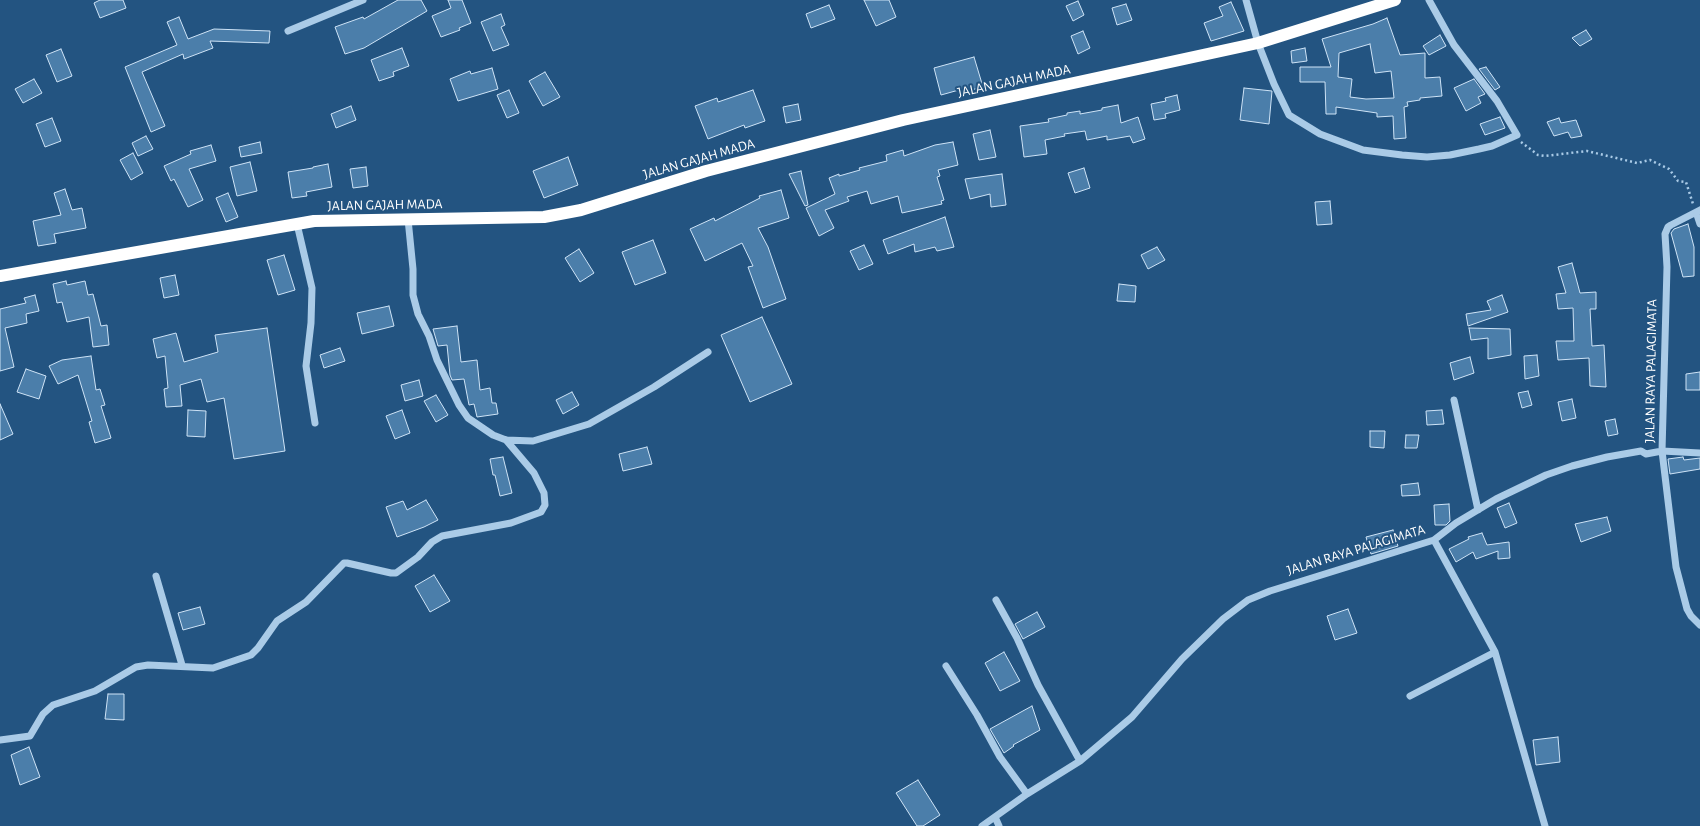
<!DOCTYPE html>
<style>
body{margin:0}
canvas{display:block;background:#235481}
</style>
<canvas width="1700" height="826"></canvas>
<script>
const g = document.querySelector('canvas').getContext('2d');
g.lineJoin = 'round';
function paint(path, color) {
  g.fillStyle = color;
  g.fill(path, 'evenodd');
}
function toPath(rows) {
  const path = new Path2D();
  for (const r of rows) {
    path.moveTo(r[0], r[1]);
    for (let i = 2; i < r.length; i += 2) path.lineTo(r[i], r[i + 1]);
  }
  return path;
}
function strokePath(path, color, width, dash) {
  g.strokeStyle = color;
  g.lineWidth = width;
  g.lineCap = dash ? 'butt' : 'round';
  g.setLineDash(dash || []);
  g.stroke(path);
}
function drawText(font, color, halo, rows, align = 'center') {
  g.font = font + ' "Alegreya Sans",sans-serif';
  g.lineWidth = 4;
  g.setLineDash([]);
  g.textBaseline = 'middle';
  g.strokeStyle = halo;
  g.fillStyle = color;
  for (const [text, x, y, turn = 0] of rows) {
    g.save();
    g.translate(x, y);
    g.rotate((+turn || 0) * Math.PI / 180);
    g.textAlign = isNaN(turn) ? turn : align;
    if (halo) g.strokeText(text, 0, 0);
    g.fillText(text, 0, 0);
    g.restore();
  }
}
const building = toPath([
 [100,0,123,0,126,8,100,18,94,3,100,0],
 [398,0,421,0,427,11,364,48,345,54,335,27,363,17,364,19,398,0],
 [448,0,462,0,471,23,459,28,460,30,441,37,432,16,451,8,448,0],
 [864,0,889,0,896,17,876,26,864,0],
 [1078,1,1084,15,1073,21,1066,6,1078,1],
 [1231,2,1244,31,1211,41,1204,23,1223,16,1219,7,1231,2],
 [1126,4,1132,20,1117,25,1112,8,1126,4],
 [829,5,835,19,811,28,806,14,829,5],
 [501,14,505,25,501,27,509,45,493,51,481,22,501,14],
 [179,17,188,39,214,29,270,31,269,43,210,41,213,48,184,59,183,54,142,72,165,126,151,132,125,67,177,45,167,22,179,17],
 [1387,18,1400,55,1425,53,1425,78,1440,77,1442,96,1420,98,1420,100,1407,102,1408,106,1404,107,1406,138,1394,139,1393,116,1377,117,1377,113,1336,107,1336,114,1326,114,1325,82,1300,82,1300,67,1331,67,1322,39,1373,24,1387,18],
 [1370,44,1375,73,1391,71,1394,98,1366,99,1350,97,1352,79,1338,77,1339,53,1370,44],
 [1586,30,1592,39,1580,46,1572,38,1586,30],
 [1083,31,1090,48,1078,54,1071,36,1083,31],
 [1440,35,1446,46,1429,55,1423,46,1440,35],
 [402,48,409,66,393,72,394,76,379,81,371,60,402,48],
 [1305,48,1307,61,1292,63,1291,51,1305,48],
 [61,49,72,76,57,82,46,55,61,49],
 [974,57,983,87,967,91,966,88,941,95,934,68,974,57],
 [1486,67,1500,87,1495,90,1479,69,1486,67],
 [492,68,498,89,458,101,450,79,470,71,471,74,492,68],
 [545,72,560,97,543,106,529,81,545,72],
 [34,79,42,93,23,103,15,89,34,79],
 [1474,79,1485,94,1478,97,1481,103,1466,111,1454,88,1474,79],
 [1244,88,1272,91,1269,124,1240,120,1244,88],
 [509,90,519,113,507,118,497,95,509,90],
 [753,90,765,121,745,128,744,125,708,139,695,106,717,98,718,102,753,90],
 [1177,95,1180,110,1165,114,1166,118,1154,120,1151,104,1166,101,1165,98,1177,95],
 [798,104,801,120,786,123,783,107,798,104],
 [1118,105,1121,123,1138,117,1145,139,1133,143,1130,136,1107,140,1107,136,1087,140,1085,131,1064,134,1065,136,1045,140,1047,154,1024,157,1020,126,1049,122,1048,119,1067,115,1067,113,1080,111,1080,114,1102,110,1102,108,1118,105],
 [351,106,356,120,336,128,331,114,351,106],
 [1500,117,1505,128,1485,135,1480,124,1500,117],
 [52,118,61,141,45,147,36,124,52,118],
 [1559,118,1561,123,1576,120,1582,136,1571,138,1568,132,1554,136,1547,122,1559,118],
 [990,130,996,157,979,160,973,134,990,130],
 [146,136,153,149,138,156,132,143,146,136],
 [260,142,262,153,241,157,239,147,260,142],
 [953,142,958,165,938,170,940,176,937,177,944,200,941,201,942,204,902,213,898,196,871,204,867,191,847,197,849,201,825,210,834,228,819,236,806,208,835,194,829,178,839,174,839,176,860,170,859,168,887,161,886,155,903,150,904,156,935,145,953,142],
 [211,145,216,161,189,169,203,200,188,207,174,179,171,181,164,166,191,154,190,151,211,145],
 [133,153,143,173,131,180,120,160,133,153],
 [568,157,578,185,544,198,533,171,568,157],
 [250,162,257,191,237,196,230,167,250,162],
 [328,164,332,187,306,192,307,196,292,198,288,172,313,168,313,167,328,164],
 [366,167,368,186,353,188,350,169,366,167],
 [1084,168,1090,188,1075,193,1068,173,1084,168],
 [801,171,808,205,805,206,789,174,801,171],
 [1002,174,1006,205,991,207,990,194,970,199,965,179,1002,174],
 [65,189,72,210,82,208,86,228,54,234,56,243,38,246,33,221,61,215,54,193,65,189],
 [781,190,789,218,758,228,768,247,786,299,763,308,748,267,753,266,742,243,705,261,690,229,714,218,715,221,760,198,759,196,781,190],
 [228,193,238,217,226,222,216,198,228,193],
 [1330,201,1332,224,1317,225,1315,202,1330,201],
 [945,217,954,247,937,251,935,247,915,252,914,244,888,254,883,240,945,217],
 [1688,224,1694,247,1694,276,1683,277,1671,233,1674,229,1688,224],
 [653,240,666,273,635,285,622,252,653,240],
 [864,245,873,264,859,270,850,251,864,245],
 [1157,247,1165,260,1148,269,1141,255,1157,247],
 [579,249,594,273,580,282,565,258,579,249],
 [284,255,295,290,278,295,267,260,284,255],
 [1572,263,1580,293,1596,292,1596,309,1590,309,1592,346,1604,345,1606,387,1590,386,1589,358,1558,360,1556,341,1574,341,1573,308,1558,309,1556,294,1566,293,1558,267,1572,263],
 [175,275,179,295,164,298,160,278,175,275],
 [66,281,67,285,85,281,88,295,93,294,101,326,107,325,109,345,93,347,89,317,67,322,62,302,57,303,53,284,66,281],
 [1119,284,1136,286,1135,302,1117,301,1119,284],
 [35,295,39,311,26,314,27,323,5,328,14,367,0,371,0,309,26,303,24,298,35,295],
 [1502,295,1508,312,1468,326,1466,314,1491,310,1487,301,1502,295],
 [389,306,394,326,362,334,357,313,389,306],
 [762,317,792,384,750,402,721,335,762,317],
 [457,326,461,362,477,360,480,390,490,388,492,403,496,403,498,414,477,417,474,404,469,405,464,379,452,380,450,375,447,345,438,346,433,329,457,326],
 [267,328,285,451,234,459,224,398,207,402,201,379,180,385,182,406,166,407,164,389,168,388,165,356,157,358,153,339,176,333,184,362,218,352,215,335,267,328],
 [1469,328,1510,329,1511,355,1488,359,1488,338,1471,340,1469,328],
 [340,348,345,361,324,368,320,355,340,348],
 [1537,355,1539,376,1525,379,1524,356,1537,355],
 [91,356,96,390,100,389,105,405,101,406,111,438,95,443,89,422,92,421,78,375,58,384,49,366,62,360,91,356],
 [1470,357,1474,373,1454,380,1450,363,1470,357],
 [26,369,46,376,39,399,17,392,26,369],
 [1700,372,1700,390,1686,390,1686,374,1700,372],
 [419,380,423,396,405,401,401,385,419,380],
 [1528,391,1532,405,1522,408,1518,393,1528,391],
 [572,392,579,405,563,414,556,400,572,392],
 [436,395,448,415,436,422,424,401,436,395],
 [1572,399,1576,418,1562,421,1558,402,1572,399],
 [0,404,13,434,0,440,0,404],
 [188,410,206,411,205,437,187,436,188,410],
 [402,410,410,433,395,439,386,416,402,410],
 [1442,410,1444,424,1427,425,1426,411,1442,410],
 [1615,419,1618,434,1608,436,1605,421,1615,419],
 [1370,431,1385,431,1384,448,1370,447,1370,431],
 [1406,435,1419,435,1417,448,1405,448,1406,435],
 [647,447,652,464,623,471,619,454,647,447],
 [503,457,512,493,500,496,495,475,493,475,490,459,503,457],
 [1683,457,1684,460,1700,458,1700,469,1670,474,1668,459,1683,457],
 [1418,483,1420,495,1402,496,1401,485,1418,483],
 [426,500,438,520,424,527,397,537,386,507,403,501,407,510,426,500],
 [1509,503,1517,523,1505,528,1497,508,1509,503],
 [1449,504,1450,521,1446,525,1435,525,1434,505,1449,504],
 [1607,517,1611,531,1581,542,1575,524,1607,517],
 [1393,530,1398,546,1371,554,1366,537,1393,530],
 [1482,533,1487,545,1509,542,1510,558,1498,559,1498,551,1476,559,1473,552,1456,562,1449,549,1469,539,1468,537,1482,533],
 [434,575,450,601,430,612,415,586,434,575],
 [200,607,205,624,183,630,178,613,200,607],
 [1348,609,1357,633,1335,640,1327,616,1348,609],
 [1037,612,1045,627,1023,639,1015,624,1037,612],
 [1004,652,1020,681,1000,691,985,663,1004,652],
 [108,694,124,694,124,720,105,719,108,694],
 [1032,706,1040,730,1013,745,1014,746,1004,753,990,729,1032,706],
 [1558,737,1560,762,1536,765,1533,740,1558,737],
 [29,747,40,777,20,785,11,755,29,747],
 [918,780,940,815,923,826,917,826,896,793,918,780]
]);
paint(building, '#4b7eaa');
strokePath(building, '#cee3f6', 1);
strokePath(toPath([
 [1521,142,1538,155,1545,156,1587,151,1637,163,1650,160,1669,169,1678,181,1686,182,1693,204]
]), '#aacbe7', 2.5, [2, 3]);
strokePath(toPath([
 [1246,0,1258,43,1274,84,1289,115,1320,134,1363,150,1402,155,1427,157,1450,155,1479,149,1492,146,1517,135,1497,101,1454,45,1429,0],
 [288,31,363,0],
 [1700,210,1671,225,1668,227,1665,234,1667,267,1662,451,1676,567,1687,609,1691,616,1700,625],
 [1696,212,1700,224],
 [408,219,413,269,413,295,418,314,429,336,437,360,459,405,468,418,493,435,506,440,533,441,589,424,654,387,708,352],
 [297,224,312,288,311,323,306,366,315,423],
 [1454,400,1478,510],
 [1434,540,1495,652,1545,826],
 [156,576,182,665],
 [996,600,1017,638,1038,685,1080,761],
 [946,666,977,715,1000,757,1027,794],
 [1410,696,1495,652],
 [0,740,30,736,43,714,53,705,95,691,136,667,148,665,213,668,251,655,258,648,277,621,306,602,344,563,347,563,391,573,396,573,418,557,432,542,442,536,511,523,541,512,545,505,544,493,534,473,506,440],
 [995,817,999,826],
 [982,826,1027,794,1080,761,1132,717,1182,659,1223,619,1248,600,1270,591,1434,540,1456,523,1496,499,1546,475,1572,466,1607,457,1641,451,1646,454,1662,451,1700,453]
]), '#aacbe7', 7);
strokePath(toPath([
 [0,276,314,221,544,217,581,210,706,171,903,120,1258,43,1395,0]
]), '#fff', 12);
drawText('14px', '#fff', '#235481', [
 ["JALAN GAJAH MADA",1014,81,-12],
 ["JALAN GAJAH MADA",699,159,-16],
 ["JALAN GAJAH MADA",385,205,-1],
 ["JALAN RAYA PALAGIMATA",1651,371,-89],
 ["JALAN RAYA PALAGIMATA",1356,550,-17]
]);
</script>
